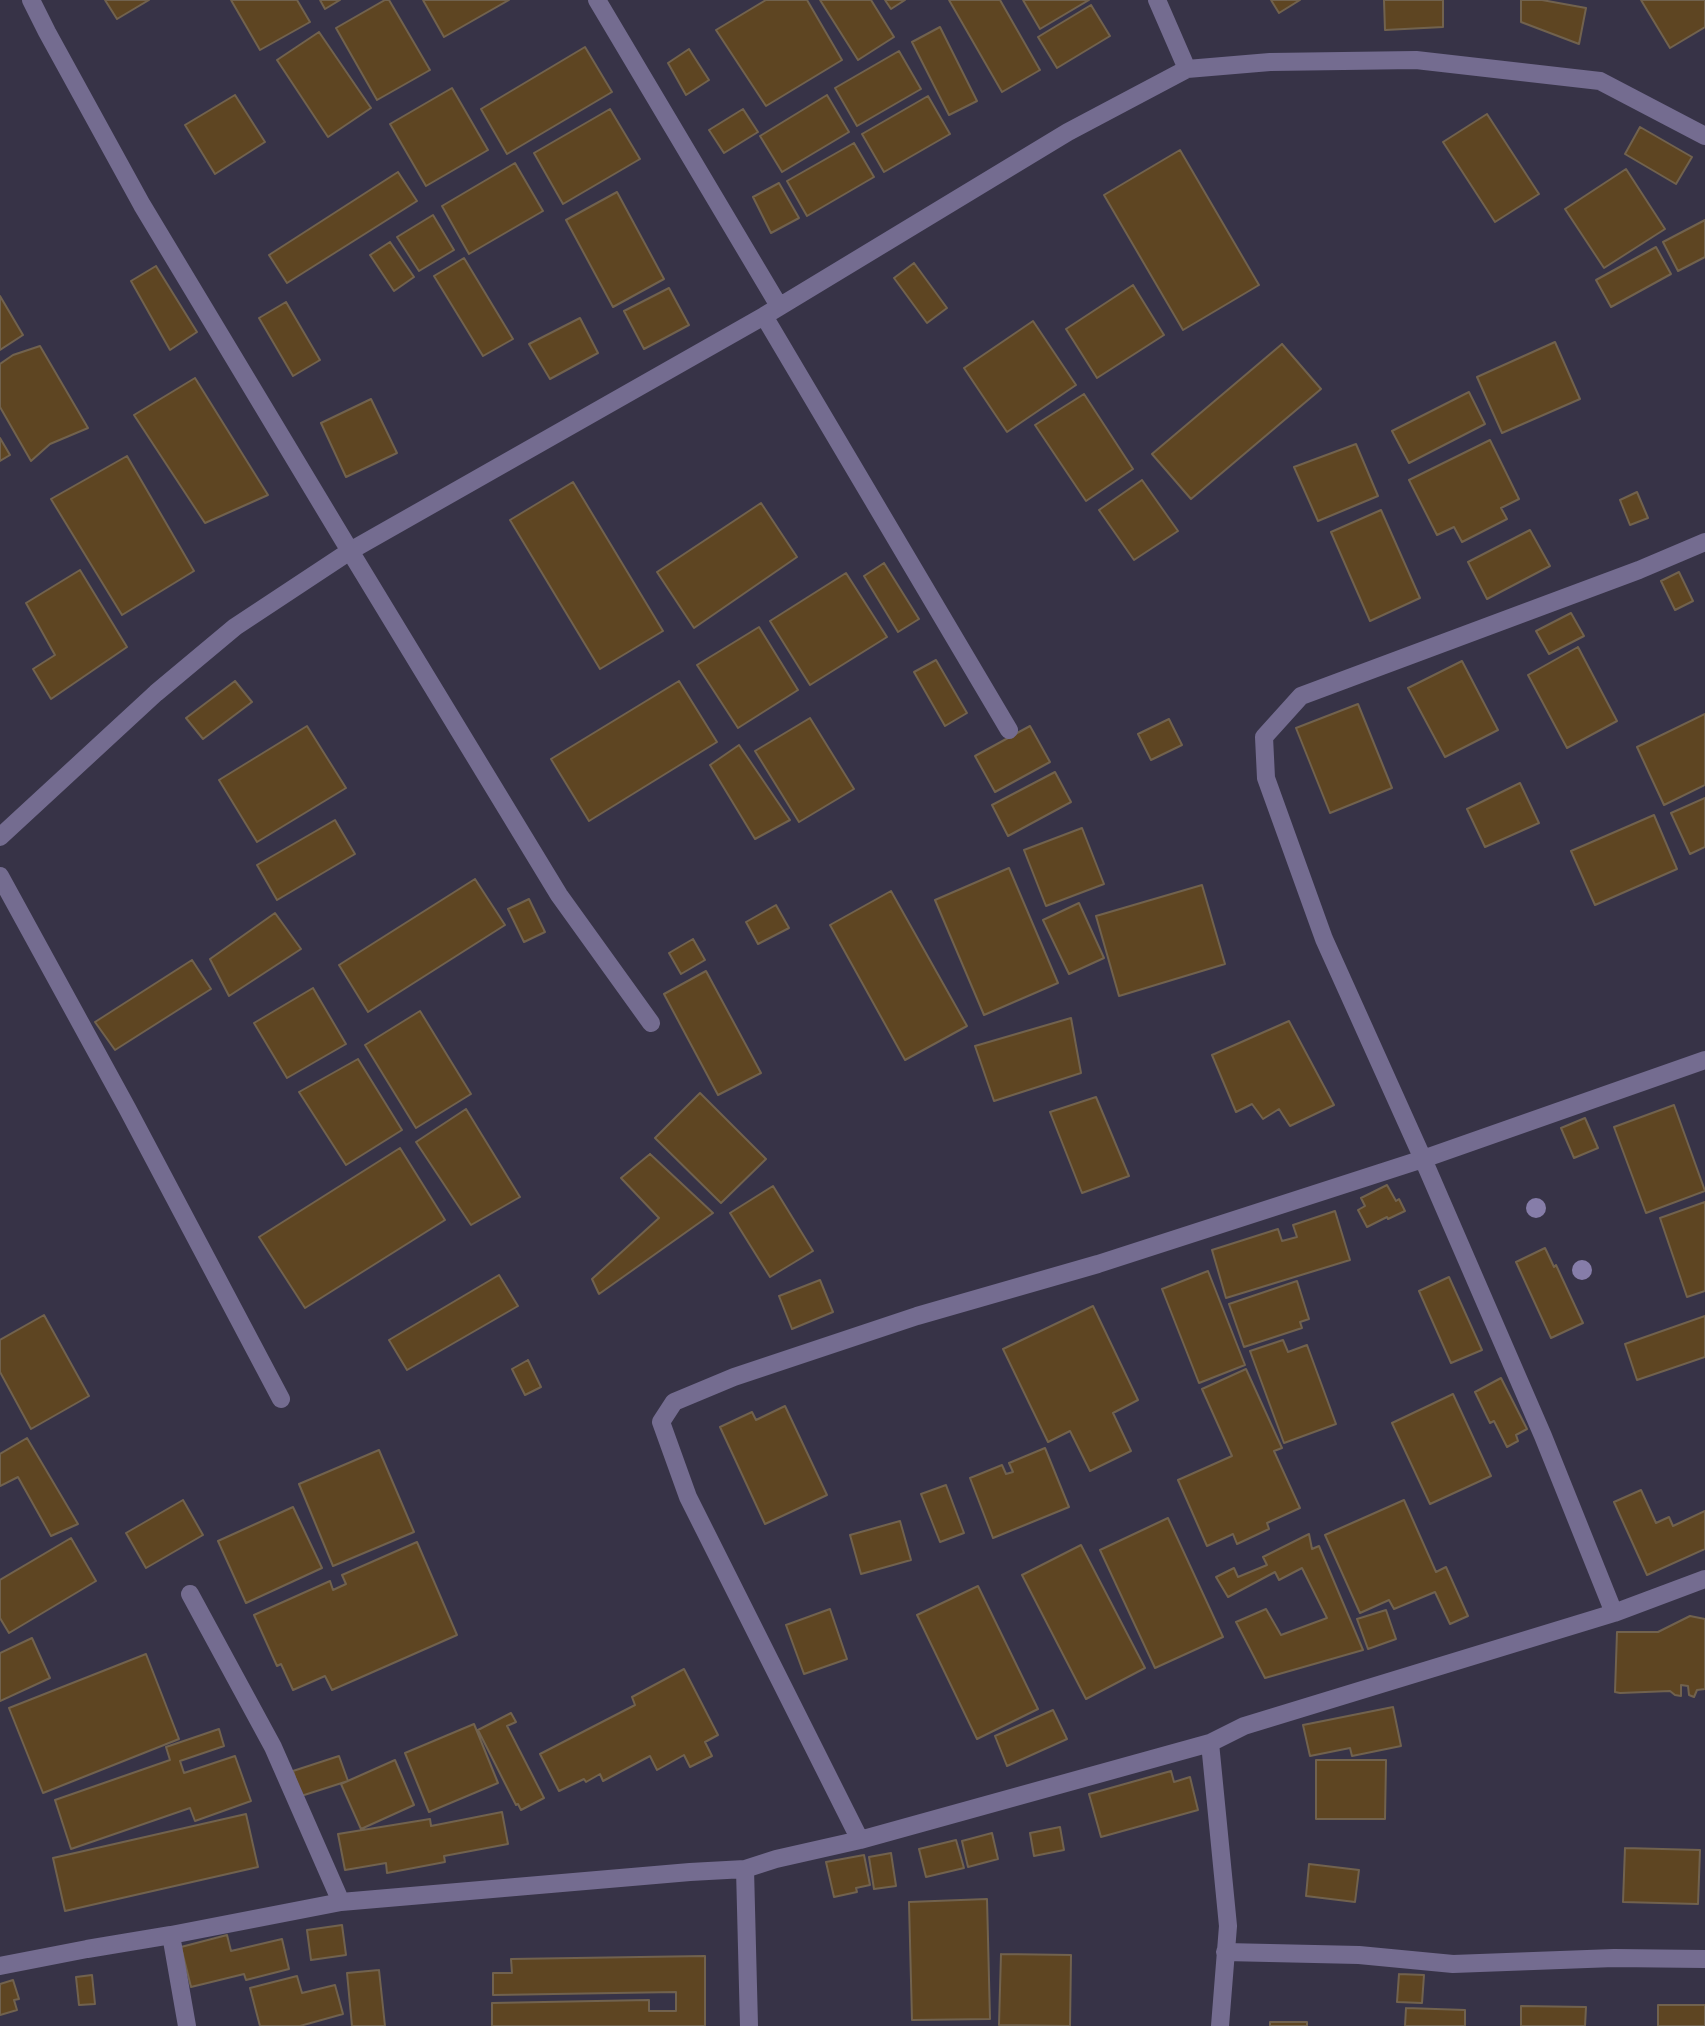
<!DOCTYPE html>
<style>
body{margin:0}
canvas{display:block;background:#373347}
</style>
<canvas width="1705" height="2026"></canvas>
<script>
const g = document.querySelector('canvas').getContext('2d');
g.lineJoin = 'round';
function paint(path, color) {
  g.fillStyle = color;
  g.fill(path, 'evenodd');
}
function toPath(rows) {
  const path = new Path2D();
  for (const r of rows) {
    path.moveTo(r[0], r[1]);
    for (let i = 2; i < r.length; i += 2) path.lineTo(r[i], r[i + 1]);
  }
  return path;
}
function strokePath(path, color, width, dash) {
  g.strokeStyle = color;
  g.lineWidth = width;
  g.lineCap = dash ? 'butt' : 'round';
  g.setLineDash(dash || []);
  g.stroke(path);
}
const building = toPath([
 [105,0,149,0,117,19,105,0],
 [231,0,297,0,310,22,260,50,231,0],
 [320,0,340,0,325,9,320,0],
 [385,0,389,0,430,70,377,100,336,28,385,0],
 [423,0,509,0,444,37,423,0],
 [766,0,807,0,842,60,766,106,716,30,766,0],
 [820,0,871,0,894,37,858,60,820,0],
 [885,0,905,0,891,9,885,0],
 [949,0,1000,0,1040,70,1002,92,949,0],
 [1023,0,1089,0,1040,29,1023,0],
 [1271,0,1300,0,1279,13,1271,0],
 [1384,0,1443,0,1443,27,1385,30,1384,0],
 [1521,0,1542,0,1586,8,1579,44,1521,22,1521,0],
 [1641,0,1705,0,1705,27,1670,48,1641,0],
 [1091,5,1110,36,1057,68,1038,37,1091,5],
 [940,27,977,101,949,115,912,42,940,27],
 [319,32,371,108,328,137,277,60,319,32],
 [585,47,612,92,507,154,481,109,585,47],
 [689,49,709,80,686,95,668,63,689,49],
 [899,51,921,89,857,126,835,88,899,51],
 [452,88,488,150,426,186,390,124,452,88],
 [235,95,265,142,215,174,185,125,235,95],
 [827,95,849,132,782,172,760,136,827,95],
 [928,96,950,134,884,172,862,134,928,96],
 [610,109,640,159,563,204,534,153,610,109],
 [743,109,758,132,724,153,709,130,743,109],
 [1487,114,1539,194,1495,222,1443,142,1487,114],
 [1640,127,1692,157,1676,184,1625,154,1640,127],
 [854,143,874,177,807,216,787,181,854,143],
 [1180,150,1259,285,1183,330,1104,195,1180,150],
 [515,163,543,211,469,254,442,206,515,163],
 [1626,169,1665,229,1604,268,1565,209,1626,169],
 [398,172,417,201,287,283,269,255,398,172],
 [779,183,799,218,771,233,753,197,779,183],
 [617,192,664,279,613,307,566,220,617,192],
 [433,215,454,250,419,271,397,237,433,215],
 [1705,220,1705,257,1678,271,1663,242,1705,220],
 [390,242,414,277,394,291,370,255,390,242],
 [1656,247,1671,274,1611,307,1596,280,1656,247],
 [464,258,513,339,483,356,434,276,464,258],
 [914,263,947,308,927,323,894,278,914,263],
 [156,266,197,332,170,350,131,281,156,266],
 [1133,285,1164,335,1097,378,1066,329,1133,285],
 [669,288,689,325,644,349,624,311,669,288],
 [0,296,23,335,0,350,0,296],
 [286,302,320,360,293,376,259,318,286,302],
 [580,318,598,353,550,379,529,344,580,318],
 [1033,321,1076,385,1007,432,964,368,1033,321],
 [1555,342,1580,399,1502,433,1477,377,1555,342],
 [1282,344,1321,389,1191,499,1152,454,1282,344],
 [40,346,88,428,50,444,31,461,0,407,0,364,13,355,40,346],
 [195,378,268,495,205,523,134,415,195,378],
 [1469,392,1485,424,1409,463,1392,431,1469,392],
 [1084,394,1133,469,1086,501,1035,425,1084,394],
 [371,399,397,453,346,477,321,423,371,399],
 [0,438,10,455,0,461,0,438],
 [1490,440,1519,499,1501,508,1507,519,1462,542,1454,527,1437,535,1409,480,1490,440],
 [1356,444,1378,496,1318,521,1294,467,1356,444],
 [127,456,194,571,122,615,51,499,127,456],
 [1142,480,1178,531,1134,560,1099,510,1142,480],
 [573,482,663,631,600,669,510,520,573,482],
 [1637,492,1648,518,1630,525,1620,500,1637,492],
 [761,503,797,557,694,628,657,572,761,503],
 [1381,510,1420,598,1370,621,1331,532,1381,510],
 [1530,530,1550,566,1487,599,1468,562,1530,530],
 [884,563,919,619,898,632,864,576,884,563],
 [80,570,127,647,51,699,33,669,55,655,26,603,80,570],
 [1679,572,1693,601,1675,610,1661,581,1679,572],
 [846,573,887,637,810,685,770,621,846,573],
 [1571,613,1584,636,1549,654,1536,631,1571,613],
 [759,627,798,690,738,728,697,665,759,627],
 [1578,647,1617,721,1567,748,1528,675,1578,647],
 [936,660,967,713,945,726,914,672,936,660],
 [1462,661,1498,730,1445,757,1408,688,1462,661],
 [235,681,252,702,203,739,186,718,235,681],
 [679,681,717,742,589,821,551,759,679,681],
 [1358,704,1392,788,1330,813,1296,728,1358,704],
 [1705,714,1705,785,1664,805,1637,747,1705,714],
 [810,718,854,789,799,822,755,751,810,718],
 [1169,719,1182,745,1151,760,1138,734,1169,719],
 [307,726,346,788,257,842,219,780,307,726],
 [1030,726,1050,762,995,792,975,756,1030,726],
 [739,745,790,820,755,839,710,765,739,745],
 [1055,772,1071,802,1008,836,992,805,1055,772],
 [1520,783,1539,823,1485,847,1467,809,1520,783],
 [1705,798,1705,847,1690,854,1671,813,1705,798],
 [1654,815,1677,869,1595,905,1571,851,1654,815],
 [335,820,355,854,277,900,257,865,335,820],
 [1082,828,1104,884,1046,906,1024,850,1082,828],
 [1009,868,1058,983,984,1015,935,900,1009,868],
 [475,879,505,925,368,1012,339,965,475,879],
 [1202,885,1225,964,1119,996,1096,916,1202,885],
 [891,891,967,1026,905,1060,830,925,891,891],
 [529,899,545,932,524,942,508,909,529,899],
 [1079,903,1104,958,1069,974,1043,920,1079,903],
 [776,905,789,928,758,944,746,922,776,905],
 [275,913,301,949,229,996,210,959,275,913],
 [693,939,705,960,681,974,669,953,693,939],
 [192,960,211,989,115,1050,95,1022,192,960],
 [706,971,761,1073,718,1095,664,994,706,971],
 [313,988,346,1044,287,1078,254,1023,313,988],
 [420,1011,471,1094,416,1128,365,1045,420,1011],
 [1071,1018,1081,1073,994,1101,975,1046,1071,1018],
 [1289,1021,1334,1105,1290,1126,1279,1109,1263,1119,1252,1104,1236,1112,1212,1055,1289,1021],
 [358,1059,402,1130,346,1165,299,1092,358,1059],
 [700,1093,766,1159,721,1203,655,1138,700,1093],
 [1096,1097,1129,1176,1082,1193,1050,1112,1096,1097],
 [1674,1105,1705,1191,1646,1213,1614,1127,1674,1105],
 [466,1109,520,1197,471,1225,416,1142,466,1109],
 [1585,1118,1598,1148,1574,1158,1561,1128,1585,1118],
 [400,1148,445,1220,305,1308,259,1237,400,1148],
 [650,1154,713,1213,599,1294,592,1279,659,1218,621,1178,650,1154],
 [1387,1185,1396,1201,1399,1199,1405,1211,1388,1219,1387,1217,1367,1227,1358,1210,1365,1206,1361,1198,1387,1185],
 [773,1186,813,1251,770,1277,730,1213,773,1186],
 [1705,1202,1705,1291,1687,1297,1660,1218,1705,1202],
 [1335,1211,1350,1260,1226,1298,1212,1250,1278,1229,1282,1241,1297,1237,1293,1225,1335,1211],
 [1545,1248,1554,1267,1556,1265,1583,1323,1551,1338,1516,1262,1545,1248],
 [1208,1271,1245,1365,1199,1383,1162,1289,1208,1271],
 [499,1275,518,1306,407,1370,389,1340,499,1275],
 [1449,1277,1482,1350,1451,1363,1419,1291,1449,1277],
 [820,1280,833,1312,792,1329,779,1296,820,1280],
 [1297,1281,1309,1319,1300,1322,1302,1328,1244,1347,1229,1304,1297,1281],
 [1093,1306,1138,1400,1113,1413,1131,1451,1090,1471,1070,1431,1048,1442,1003,1349,1093,1306],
 [44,1315,89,1396,31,1429,0,1372,0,1340,44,1315],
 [1705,1316,1705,1357,1637,1380,1625,1344,1705,1316],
 [1283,1340,1288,1352,1307,1345,1336,1424,1284,1443,1250,1351,1283,1340],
 [528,1360,541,1387,525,1395,512,1369,528,1360],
 [1246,1369,1282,1448,1274,1451,1300,1508,1267,1523,1269,1529,1237,1544,1233,1534,1207,1546,1178,1480,1232,1456,1202,1389,1246,1369],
 [1501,1378,1527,1429,1516,1435,1518,1441,1507,1447,1494,1421,1490,1423,1475,1392,1501,1378],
 [1453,1394,1491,1476,1430,1504,1392,1423,1453,1394],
 [785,1406,827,1495,765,1524,720,1427,752,1412,756,1420,785,1406],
 [27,1438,78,1524,51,1536,18,1477,0,1486,0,1454,27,1438],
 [1045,1448,1069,1507,993,1538,970,1478,1002,1465,1006,1474,1013,1472,1009,1463,1045,1448],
 [379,1450,414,1532,333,1566,299,1484,379,1450],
 [946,1485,964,1533,940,1542,921,1494,946,1485],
 [1641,1490,1656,1523,1669,1517,1673,1526,1705,1511,1705,1549,1647,1575,1614,1502,1641,1490],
 [183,1500,203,1535,146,1568,126,1533,183,1500],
 [1404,1500,1436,1572,1446,1567,1468,1616,1450,1624,1435,1592,1394,1609,1389,1600,1360,1613,1325,1535,1404,1500],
 [293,1507,322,1568,246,1603,218,1541,293,1507],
 [1168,1518,1223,1637,1155,1668,1100,1550,1168,1518],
 [900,1521,911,1560,861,1574,850,1535,900,1521],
 [1309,1534,1312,1549,1319,1546,1363,1650,1265,1678,1236,1622,1266,1609,1281,1635,1327,1618,1302,1568,1279,1580,1275,1572,1228,1597,1216,1577,1234,1568,1238,1577,1267,1565,1263,1557,1309,1534],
 [71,1538,96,1581,9,1633,0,1618,0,1580,71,1538],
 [417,1542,457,1635,332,1690,325,1676,293,1690,281,1664,277,1666,254,1615,330,1581,333,1590,346,1584,342,1575,417,1542],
 [1081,1545,1145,1668,1086,1699,1022,1575,1081,1545],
 [978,1586,1038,1709,977,1739,917,1615,978,1586],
 [830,1609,847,1659,804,1674,786,1625,830,1609],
 [1386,1610,1396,1639,1368,1649,1357,1619,1386,1610],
 [1690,1616,1705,1619,1705,1689,1697,1690,1694,1697,1689,1695,1688,1686,1681,1685,1681,1696,1675,1695,1670,1691,1620,1693,1615,1692,1617,1632,1658,1632,1690,1616],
 [32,1638,50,1678,0,1701,0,1653,32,1638],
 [146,1654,179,1739,43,1793,9,1708,146,1654],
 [684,1669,718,1735,705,1742,712,1756,690,1767,684,1755,657,1770,650,1756,603,1781,600,1774,586,1782,584,1779,559,1791,540,1754,635,1705,632,1697,684,1669],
 [1393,1707,1401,1746,1352,1756,1350,1748,1310,1756,1303,1725,1393,1707],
 [1053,1710,1067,1739,1007,1766,995,1736,1053,1710],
 [511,1713,516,1722,507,1726,544,1798,521,1810,518,1804,516,1805,478,1730,511,1713],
 [474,1724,498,1783,429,1812,405,1753,474,1724],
 [219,1729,224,1746,180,1761,184,1773,235,1756,251,1801,195,1821,190,1808,71,1849,55,1800,170,1760,166,1747,219,1729],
 [339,1756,348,1781,301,1796,293,1771,339,1756],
 [395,1760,414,1805,361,1829,341,1784,395,1760],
 [1316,1760,1386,1760,1385,1819,1316,1819,1316,1760],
 [1171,1771,1174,1782,1190,1777,1198,1810,1101,1837,1089,1794,1171,1771],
 [502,1812,508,1844,444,1856,445,1862,387,1873,386,1863,345,1870,338,1834,430,1819,431,1826,502,1812],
 [246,1814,258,1867,65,1911,53,1858,246,1814],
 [1060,1827,1064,1850,1034,1856,1030,1833,1060,1827],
 [992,1833,998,1859,968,1867,962,1841,992,1833],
 [956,1840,964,1868,926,1877,919,1849,956,1840],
 [1625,1848,1700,1850,1698,1904,1623,1902,1625,1848],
 [891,1853,896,1886,874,1889,869,1857,891,1853],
 [864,1855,870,1885,856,1888,857,1892,834,1897,826,1862,864,1855],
 [1309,1864,1359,1870,1355,1902,1306,1896,1309,1864],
 [987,1899,990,2019,912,2020,909,1902,987,1899],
 [342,1925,346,1955,311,1960,307,1930,342,1925],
 [227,1935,231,1951,282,1939,289,1969,246,1980,244,1974,191,1987,181,1947,227,1935],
 [1001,1954,1071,1955,1070,2026,999,2025,1001,1954],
 [705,1956,705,2026,492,2026,492,2003,649,2000,649,2011,676,2011,676,1992,493,1995,493,1973,512,1973,511,1959,705,1956],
 [379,1970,385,2026,352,2026,347,1973,379,1970],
 [1399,1974,1424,1975,1422,2003,1397,2002,1399,1974],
 [92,1975,95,2004,79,2005,76,1977,92,1975],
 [297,1976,302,1993,335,1985,343,2014,300,2026,260,2026,250,1988,297,1976],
 [13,1980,19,1999,14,2000,17,2010,0,2015,0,1984,13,1980],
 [1658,2005,1705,2005,1705,2026,1658,2026,1658,2005],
 [1521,2006,1586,2007,1585,2026,1521,2026,1521,2006],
 [1406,2008,1465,2010,1465,2026,1405,2026,1406,2008],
 [1270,2022,1307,2022,1307,2026,1270,2026,1270,2022]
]);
paint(building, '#5e4522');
strokePath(building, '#71624e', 2);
strokePath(toPath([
 [31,0,47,32,142,205,350,551,559,895,651,1023],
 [597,0,779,306],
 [1157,0,1187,69],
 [764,316,1009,730],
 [0,837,156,693,235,627,350,551,764,316,1068,132,1187,69,1270,62,1416,60,1600,81,1705,136],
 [0,876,127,1108,281,1399],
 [190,1594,273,1747,341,1902],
 [1614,1613,1543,1436,1423,1159,1324,939,1266,778,1264,737,1301,696,1639,570,1705,542],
 [1210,1743,1228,1926,1220,2026],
 [860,1840,688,1497,661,1422,674,1402,734,1377,917,1316,1098,1264,1423,1159,1705,1060],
 [745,1869,749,2026],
 [171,1935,187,2026],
 [1225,1952,1359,1955,1453,1964,1614,1958,1705,1959],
 [0,1966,87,1949,171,1935,341,1902,690,1872,745,1869,776,1859,860,1840,1210,1743,1244,1726,1614,1613,1705,1579]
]), '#746c90', 18);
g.fillStyle = '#867da9';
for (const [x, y] of [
 [1536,1208],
 [1582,1270]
]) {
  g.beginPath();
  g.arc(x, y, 10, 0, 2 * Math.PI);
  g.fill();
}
</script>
